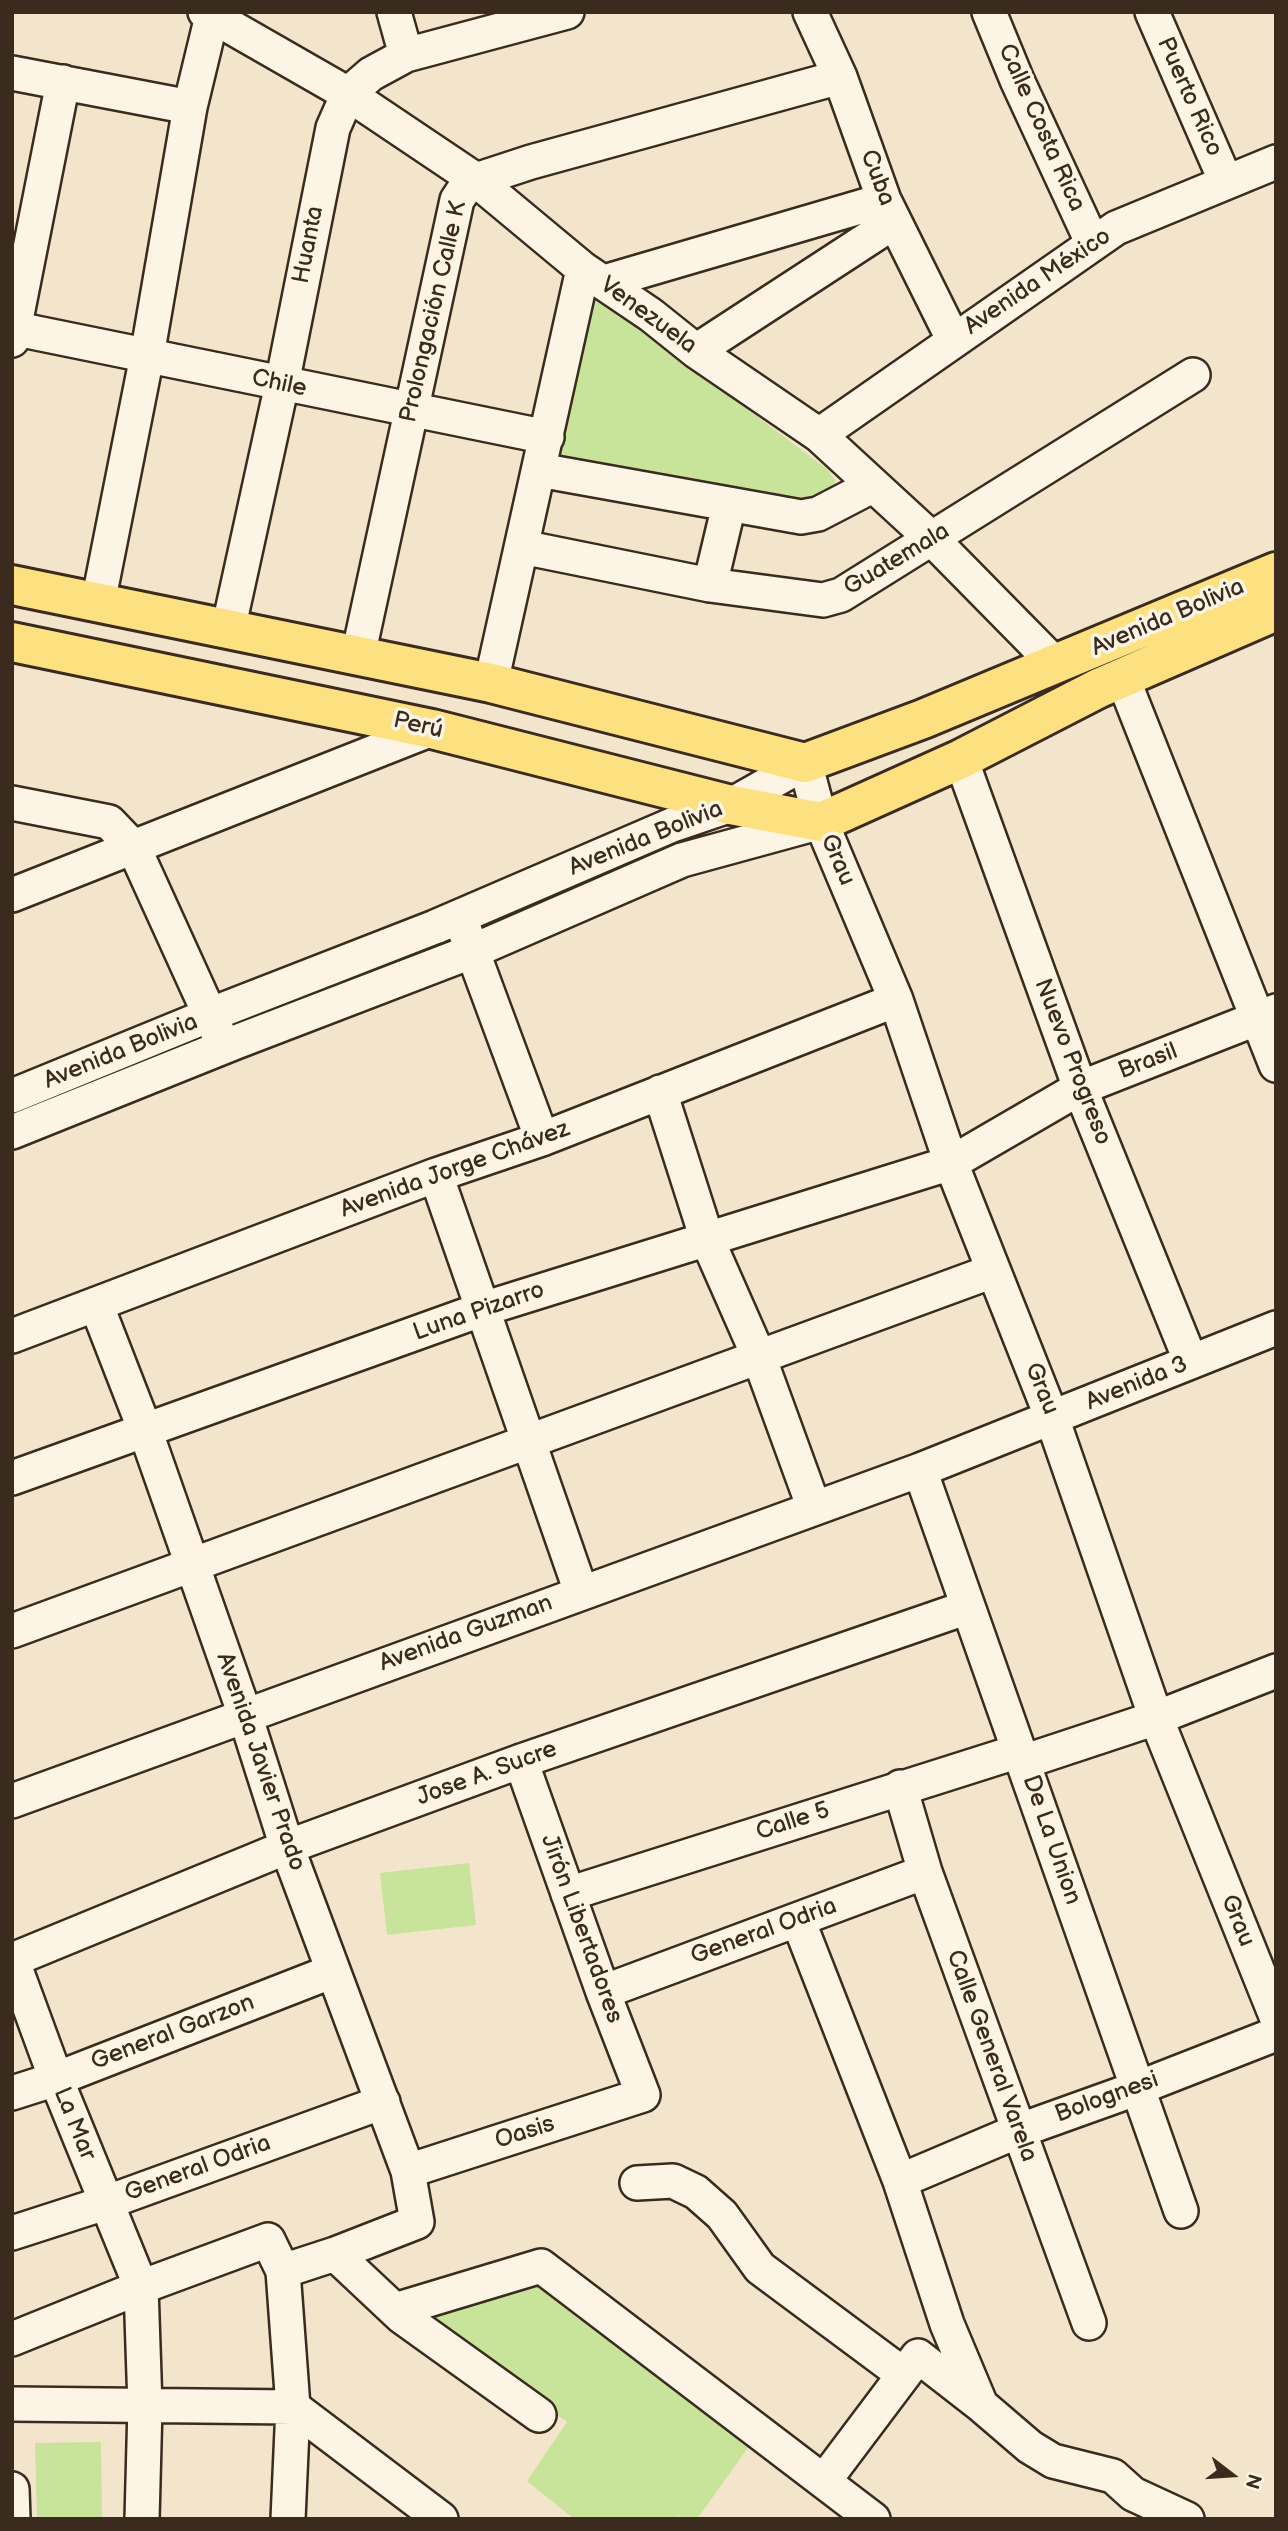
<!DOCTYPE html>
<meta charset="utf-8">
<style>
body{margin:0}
#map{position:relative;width:1288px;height:2531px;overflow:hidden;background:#f3e5cc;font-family:"Balsamiq Sans",sans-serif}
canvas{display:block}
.frame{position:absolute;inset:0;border:14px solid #3b2a1e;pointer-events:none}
.north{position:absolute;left:1197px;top:2440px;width:70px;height:70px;-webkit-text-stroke:5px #fcf5e5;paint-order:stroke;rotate:107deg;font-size:19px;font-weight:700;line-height:28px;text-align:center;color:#3b2a1e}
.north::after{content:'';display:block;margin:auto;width:24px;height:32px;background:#3b2a1e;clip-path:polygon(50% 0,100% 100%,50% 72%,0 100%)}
</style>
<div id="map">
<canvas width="1288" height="2531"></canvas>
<div class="frame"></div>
<div class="north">N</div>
</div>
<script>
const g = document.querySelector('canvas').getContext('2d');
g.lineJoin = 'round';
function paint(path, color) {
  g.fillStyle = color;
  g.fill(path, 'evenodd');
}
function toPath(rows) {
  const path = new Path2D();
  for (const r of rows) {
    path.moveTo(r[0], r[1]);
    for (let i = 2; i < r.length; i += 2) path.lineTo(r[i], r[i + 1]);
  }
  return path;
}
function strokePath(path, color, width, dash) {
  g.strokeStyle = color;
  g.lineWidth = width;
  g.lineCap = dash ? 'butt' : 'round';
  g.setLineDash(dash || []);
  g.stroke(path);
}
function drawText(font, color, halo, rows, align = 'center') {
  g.font = font + ' "Balsamiq Sans",sans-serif';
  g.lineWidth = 7;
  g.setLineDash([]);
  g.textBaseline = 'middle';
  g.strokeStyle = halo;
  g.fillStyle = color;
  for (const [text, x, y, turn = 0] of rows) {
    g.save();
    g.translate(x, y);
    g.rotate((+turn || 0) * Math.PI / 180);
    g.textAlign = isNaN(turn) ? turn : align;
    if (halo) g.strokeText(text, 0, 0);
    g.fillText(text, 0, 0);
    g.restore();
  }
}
paint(toPath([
 [590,291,827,469,835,480,837,489,797,515,549,459],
 [469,1863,476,1925,387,1935,380,1873],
 [536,2274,755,2438,697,2519,678,2516,673,2519,574,2519,527,2481,567,2422,431,2326,422,2313],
 [101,2442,102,2519,37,2519,35,2443]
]), '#c8e39a');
const minor = toPath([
 [205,12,348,94,476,180,583,269,651,315,696,351,819,435,932,539,1056,665],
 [394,12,406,55],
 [810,12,840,77,884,200,954,341],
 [989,12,1017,80,1093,244],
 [1152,12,1226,182],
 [12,73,190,107],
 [604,282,884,200],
 [12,328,547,437],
 [12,340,63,82],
 [696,351,894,222],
 [819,435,1116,228,1276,162],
 [539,470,801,517,818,514,872,486],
 [522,547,710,585,823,600,841,595,1193,375],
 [710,585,729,505],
 [98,603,147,356,190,107,212,16],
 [228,630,282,384,333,128,348,94,371,74,406,55,567,12],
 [358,656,457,200,463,191,476,180,531,162,840,77],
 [1123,679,1276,1065],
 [491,683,583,269],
 [961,759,1080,1088,1191,1362],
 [12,803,109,822,134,848,219,1035],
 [12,895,432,729],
 [465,931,542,1139],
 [660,1092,707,1239,759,1357,814,1508],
 [12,1096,222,1010,435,927,672,825,731,805,805,763,821,822,896,1000,951,1163,1052,1418,1156,1718,1276,2016],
 [12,1132,236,1042,473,951,682,860,821,822],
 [436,1175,581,1592],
 [96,1304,145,1430,245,1715,287,1847,408,2171,417,2222,335,2254,283,2271],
 [12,1336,436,1175,542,1139,896,1000],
 [920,1470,1181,2211],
 [12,1478,483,1309,951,1163,1080,1088,1276,1011],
 [12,1631,993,1271],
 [1023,1762,1156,1718,1276,1671],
 [900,1787,925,1872,1089,2323],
 [12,1801,920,1470,1276,1328],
 [568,1894,1019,1751],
 [798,1920,900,2181,947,2324,981,2405],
 [12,1959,56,2079,141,2287,145,2406,142,2519],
 [12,1960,287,1847,521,1761,968,1607],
 [603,1992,925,1872],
 [12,2093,56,2079,333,1971],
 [408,2171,643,2095,603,1992,521,1761],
 [900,2181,1018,2131,1138,2088,1276,2034],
 [637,2183,673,2181,696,2192,722,2215,760,2268,904,2375],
 [12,2233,105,2203,383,2102],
 [335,2254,401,2316,539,2415],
 [395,2310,541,2266,873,2519],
 [12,2339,141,2287,268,2240,283,2271,293,2407,288,2519],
 [12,2404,293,2407,441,2519],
 [824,2481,918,2356,981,2405,1030,2447,1053,2461,1113,2476,1133,2494,1187,2519],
 [12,2489,13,2519]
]);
const major = toPath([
 [12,585,491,683,805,763,923,719,1276,572],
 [12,642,432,729,731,805,821,822,961,759,1099,688,1276,611]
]);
strokePath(minor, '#3b2a1e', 38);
strokePath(major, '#3b2a1e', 44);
strokePath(minor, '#fcf5e5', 33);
strokePath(major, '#fde080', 38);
drawText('24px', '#3b2a1e', '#fcf5e5', [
 ["Puerto Rico",1189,97,66],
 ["Calle Costa Rica",1041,128,66],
 ["Cuba",877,178,69],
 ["Huanta",309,245,-79],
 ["Avenida México",1038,282,-34],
 ["Prolongación Calle K",434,312,-77],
 ["Venezuela",648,316,36],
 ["Chile",279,384,12],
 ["Guatemala",897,560,-31],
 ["Avenida Bolivia",1168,618,-23],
 ["Perú",418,726,13],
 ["Avenida Bolivia",646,839,-22],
 ["Grau",837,860,67],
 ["Avenida Bolivia",121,1052,-22],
 ["Nuevo Progreso",1072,1062,69],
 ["Brasil",1148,1062,-21],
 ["Avenida Jorge Chávez",455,1170,-20],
 ["Luna Pizarro",479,1312,-19],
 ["Avenida 3",1137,1384,-22],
 ["Grau",1041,1389,68],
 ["Avenida Guzman",466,1634,-20],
 ["Avenida Javier Prado",260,1762,71],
 ["Jose A. Sucre",487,1774,-20],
 ["Calle 5",793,1822,-18],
 ["De La Union",1051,1840,71],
 ["Grau",1237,1921,68],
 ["Jirón Libertadores",581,1929,70],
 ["General Odria",764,1932,-20],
 ["General Garzon",173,2033,-21],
 ["Calle General Varela",991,2056,70],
 ["Bolognesi",1107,2098,-20],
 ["La Mar",74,2124,68],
 ["Oasis",525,2133,-18],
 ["General Odria",198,2169,-20]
]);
</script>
